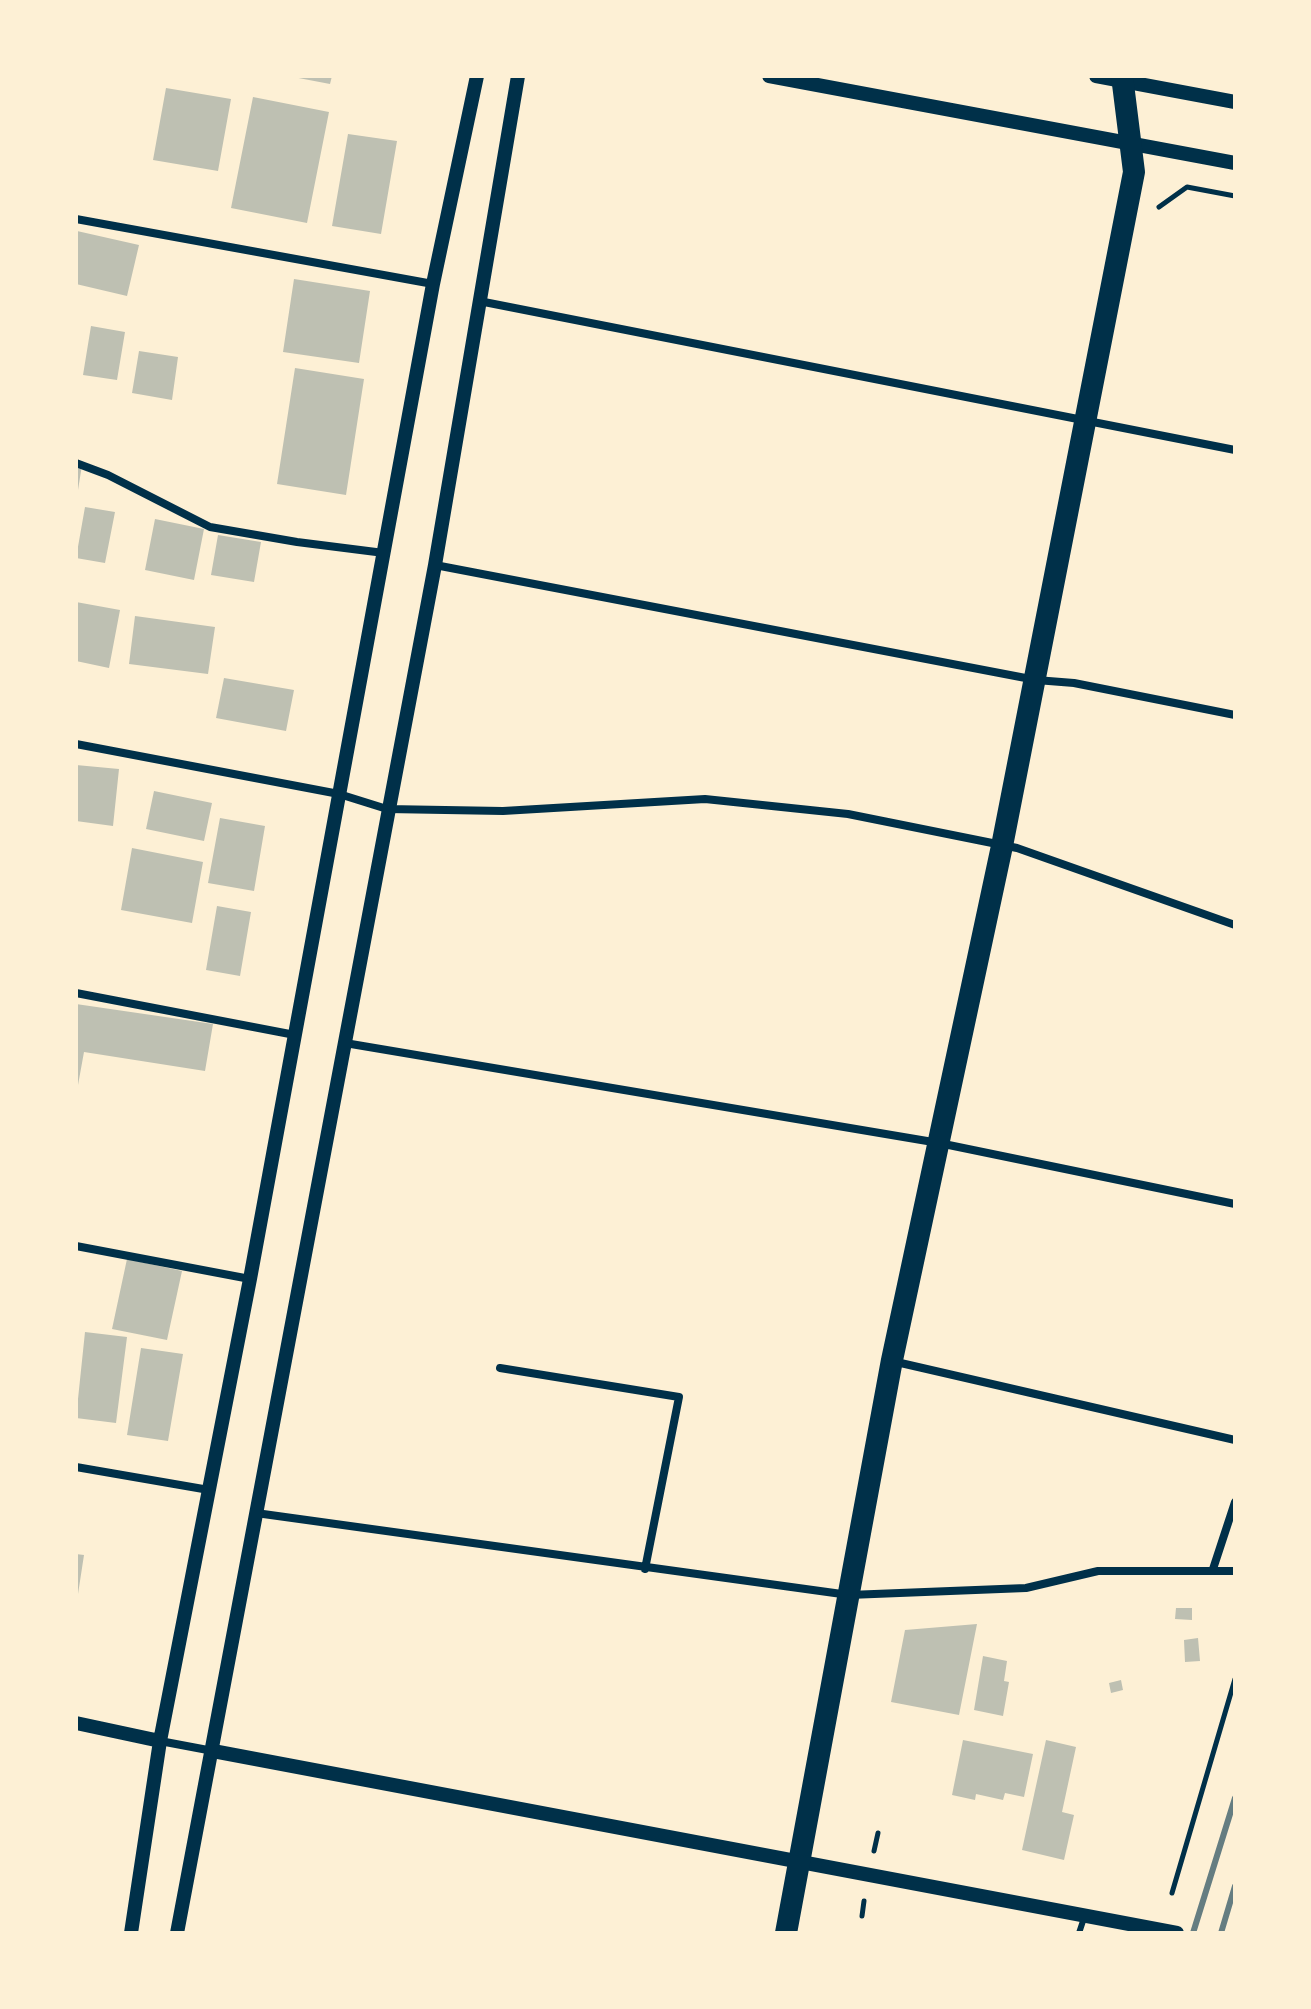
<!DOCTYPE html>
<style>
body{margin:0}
#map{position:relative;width:1311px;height:2009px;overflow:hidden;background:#fdf0d5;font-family:Mulish,sans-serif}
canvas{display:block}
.frame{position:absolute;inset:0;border:78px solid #fdf0d5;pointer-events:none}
</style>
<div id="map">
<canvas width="1311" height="2009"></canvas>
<div class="frame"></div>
</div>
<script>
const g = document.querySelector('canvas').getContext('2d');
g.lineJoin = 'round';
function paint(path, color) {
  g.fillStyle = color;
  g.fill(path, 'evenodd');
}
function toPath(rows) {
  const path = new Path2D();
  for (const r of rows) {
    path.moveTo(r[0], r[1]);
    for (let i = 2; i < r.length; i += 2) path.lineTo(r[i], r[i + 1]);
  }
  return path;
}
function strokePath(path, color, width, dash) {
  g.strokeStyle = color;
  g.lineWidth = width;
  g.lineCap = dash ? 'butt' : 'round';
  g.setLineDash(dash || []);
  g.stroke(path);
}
paint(toPath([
 [288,76,332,76,330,84],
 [166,88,231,99,218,171,153,160],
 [253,97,329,112,307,223,231,208],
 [348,134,397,141,381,234,332,226],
 [77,231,139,245,127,296,76,284],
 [294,279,370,291,359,363,283,352],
 [91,326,125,332,117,380,83,375],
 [139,351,178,357,172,400,132,393],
 [295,368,364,379,346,495,277,484],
 [76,464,82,465,78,490,76,489],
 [85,507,115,512,105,563,76,558],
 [155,519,204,529,194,580,145,570],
 [218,535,261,542,254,582,211,575],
 [76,602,120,610,109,668,76,661],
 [135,616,215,627,208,674,129,664],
 [224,678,294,690,286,731,216,718],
 [76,765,119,769,113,826,76,821],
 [154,791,212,803,204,841,146,829],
 [220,818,265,826,254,891,208,883],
 [132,848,203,862,192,923,121,910],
 [217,906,251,912,240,976,206,970],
 [76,1004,213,1024,205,1071,84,1052,76,1096],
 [127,1259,182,1271,167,1340,112,1329],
 [85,1332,127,1337,116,1423,76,1418],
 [141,1348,183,1354,168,1441,127,1435],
 [76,1554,84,1555,78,1594,76,1594],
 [1176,1608,1192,1608,1192,1620,1175,1619],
 [977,1624,959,1715,891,1702,905,1630],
 [1198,1638,1200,1661,1185,1662,1184,1640],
 [983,1656,1007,1661,1004,1681,1009,1682,1003,1716,974,1710],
 [1121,1680,1123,1690,1111,1693,1109,1683],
 [963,1740,1033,1754,1024,1797,1005,1793,1003,1800,976,1794,975,1800,952,1795],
 [1046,1740,1076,1747,1062,1812,1074,1815,1064,1860,1022,1850]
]), '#bec0b2');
strokePath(toPath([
 [1159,207,1187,187,1235,196],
 [874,1851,878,1833],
 [1172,1893,1235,1679],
 [862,1916,864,1901]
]), '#003049', 5);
strokePath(toPath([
 [1079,1933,1084,1918]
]), '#003049', 6);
strokePath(toPath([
 [76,219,433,284],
 [479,301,1235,450],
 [76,463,108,475,210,527,297,542,384,553],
 [435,565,1036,680,1074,683,1235,715],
 [76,744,339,794,387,809,503,811,705,799,848,814,1017,848,1235,925],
 [76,993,295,1035],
 [345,1043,939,1143,1235,1204],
 [76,1246,250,1279],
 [892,1361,1235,1440],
 [500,1368,679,1397,645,1569],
 [76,1467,209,1490],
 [256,1513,849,1595,1026,1588,1098,1571,1235,1571],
 [1213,1569,1235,1502],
 [160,1741,213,1751]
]), '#003049', 8);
strokePath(toPath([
 [769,76,1235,163],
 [1096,76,1235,102],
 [76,1723,160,1741],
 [213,1751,1177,1933],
 [131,1933,160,1741,250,1279,433,284,477,76],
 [177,1933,435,565,518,76]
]), '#003049', 14);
strokePath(toPath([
 [786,1933,892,1360,1002,846,1134,172,1122,76]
]), '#003049', 22);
strokePath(toPath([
 [1193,1933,1235,1798],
 [1221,1933,1235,1886]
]), '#657d81', 6);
</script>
